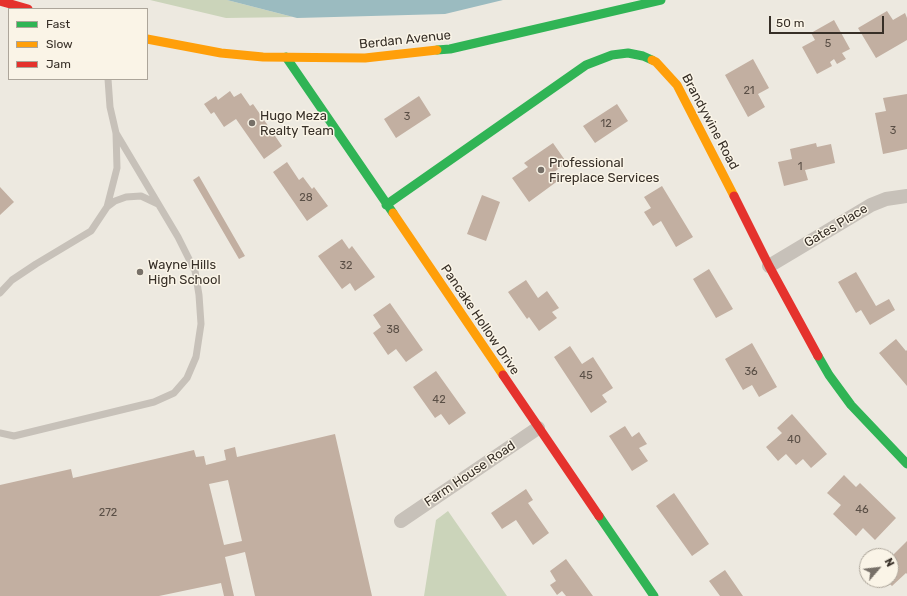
<!DOCTYPE html>
<style>
body{margin:0}
#map{position:relative;width:907px;height:596px;overflow:hidden;background:#ede9e0;font-family:Rubik,sans-serif}
canvas{display:block}
.legend{position:absolute;left:8px;top:8px;width:140px;height:72px;box-sizing:border-box;background:#faf4e7;border:1px solid #aca59a;margin:0;padding:5px 7px;list-style:none;font-size:12px;color:#372f27}
.legend li{display:flex;align-items:center;gap:8px;height:20px}
.legend b{width:20px;border:1px solid #aca59a}
.north{position:absolute;left:859px;top:548px;width:40px;height:40px;box-sizing:border-box;background:#faf4e7;border:1px solid #aca59a;border-radius:50%;rotate:62deg;font-size:11px;font-weight:700;line-height:16px;text-align:center;color:#372f27}
.north::after{content:'';display:block;margin:auto;width:14px;height:18px;background:#777068;clip-path:polygon(50% 0,100% 100%,50% 72%,0 100%)}
.scale{position:absolute;left:769px;top:16px;width:115px;height:18px;box-sizing:border-box;border:2px solid #372f27;border-top:0;padding-left:5px;font-size:12px;line-height:14px;white-space:nowrap;color:#372f27;-webkit-text-stroke:3px #faf4e7;paint-order:stroke}
</style>
<div id="map">
<canvas width="907" height="596"></canvas>
<ul class="legend">
<li><b style="height:5px;background:#30b455"></b>Fast</li>
<li><b style="height:5px;background:#ff9f0a"></b>Slow</li>
<li><b style="height:5px;background:#e5322d"></b>Jam</li>
</ul>
<div class="north">N</div>
<div class="scale">50 m</div>
</div>
<script>
const g = document.querySelector('canvas').getContext('2d');
g.lineJoin = 'round';
function paint(path, color) {
  g.fillStyle = color;
  g.fill(path, 'evenodd');
}
function toPath(rows) {
  const path = new Path2D();
  for (const r of rows) {
    path.moveTo(r[0], r[1]);
    for (let i = 2; i < r.length; i += 2) path.lineTo(r[i], r[i + 1]);
  }
  return path;
}
function strokePath(path, color, width, dash) {
  g.strokeStyle = color;
  g.lineWidth = width;
  g.lineCap = dash ? 'butt' : 'round';
  g.setLineDash(dash || []);
  g.stroke(path);
}
function drawText(font, color, halo, rows, align = 'center') {
  g.font = font + ' Rubik,sans-serif';
  g.lineWidth = 3;
  g.setLineDash([]);
  g.textBaseline = 'middle';
  g.strokeStyle = halo;
  g.fillStyle = color;
  for (const [text, x, y, turn = 0] of rows) {
    g.save();
    g.translate(x, y);
    g.rotate((+turn || 0) * Math.PI / 180);
    g.textAlign = isNaN(turn) ? turn : align;
    if (halo) g.strokeText(text, 0, 0);
    g.fillText(text, 0, 0);
    g.restore();
  }
}
paint(toPath([
 [150,0,227,0,293,17,226,18],
 [448,511,507,596,424,596,436,520]
]), '#cbd4ba');
paint(toPath([
 [227,0,503,0,445,14,297,18]
]), '#9bbbc0');
paint(toPath([
 [887,11,893,20,905,13,907,18,907,40,876,58,858,28],
 [834,20,850,49,842,53,846,59,837,64,834,59,830,62,832,66,817,74,802,47,815,40,811,33],
 [753,59,769,88,758,94,765,107,748,117,725,75],
 [230,91,234,97,241,93,250,106,253,104,282,146,264,159,236,119,224,127,214,112,211,114,204,104,216,96,218,100],
 [907,94,907,149,883,154,875,113,886,111,883,98],
 [419,96,431,115,396,138,384,119],
 [617,104,628,121,595,143,583,126],
 [553,143,567,163,554,172,559,180,529,202,512,178,528,167,524,163],
 [816,143,817,147,831,144,835,163,805,170,808,180,784,186,778,162,792,159,790,149],
 [287,162,299,180,303,177,312,189,314,187,328,206,307,221,273,172],
 [199,176,245,256,239,259,193,180],
 [662,186,693,237,676,247,661,221,653,226,644,212,651,208,644,197],
 [0,187,14,202,0,215],
 [482,195,500,202,486,241,467,234],
 [342,239,349,249,352,246,375,277,355,291,350,283,342,289,318,256],
 [709,269,733,309,716,318,693,279],
 [856,272,876,306,889,299,895,310,870,325,861,310,856,313,838,282],
 [526,280,538,298,547,291,559,308,552,312,557,318,539,331,529,317,527,319,508,292],
 [390,303,423,350,406,362,396,349,388,355,373,333,381,327,373,315],
 [896,339,906,351,907,350,907,386,879,353],
 [752,343,777,387,759,397,752,385,743,390,725,359],
 [570,346,582,364,593,357,613,388,602,395,607,402,591,413,554,357],
 [436,371,466,413,449,425,441,414,435,418,413,387],
 [792,414,827,454,811,468,803,459,796,465,786,454,778,461,766,447,782,433,777,428],
 [625,426,632,437,639,432,647,444,639,448,648,461,632,471,609,436],
 [335,434,372,596,255,596,245,552,225,557,234,596,224,596,221,583,159,596,0,596,0,485,71,469,73,478,194,450,196,457,204,456,206,465,226,460,224,450,235,447,237,457],
 [228,480,242,541,224,545,209,484],
 [844,475,856,487,860,483,896,518,875,540,863,528,856,536,833,514,841,505,827,493],
 [526,489,533,500,528,503,549,533,533,545,516,520,502,529,491,513],
 [674,493,709,544,692,556,656,506],
 [907,541,907,574,906,573,892,586,886,580,891,580,891,557],
 [566,559,593,596,566,596,562,591,557,595,550,585,556,581,550,571],
 [725,570,743,596,720,596,709,581]
]), '#c2afa1');
strokePath(toPath([
 [107,207,115,201,126,197,141,196,158,204],
 [0,293,12,280,36,264,91,231,107,207,117,168,116,133,110,107,108,79],
 [0,433,14,436,154,402,174,393,187,378,196,357,201,324,199,295,195,271,178,237,116,133]
]), '#c7c1b9', 7);
strokePath(toPath([
 [769,266,871,205,886,199,907,196],
 [401,521,538,428]
]), '#c7c1b9', 14);
strokePath(toPath([
 [437,50,450,49,661,0],
 [286,57,393,213],
 [386,205,586,65,612,55,628,53,643,56,652,60],
 [818,356,829,375,851,405,907,464],
 [599,516,654,596]
]), '#30b455', 9);
strokePath(toPath([
 [147,39,221,53,263,57,365,58,437,50],
 [652,60,656,62,677,85,734,196],
 [393,213,503,375]
]), '#ff9f0a', 9);
strokePath(toPath([
 [0,1,28,9],
 [734,196,769,266,818,356],
 [503,375,599,516]
]), '#e5322d', 9);
for (const [x, y, r, color] of [
 [252,123,4,"#777068"],
 [541,170,4,"#777068"],
 [140,272,4,"#777068"]
]) {
  const dot = new Path2D();
  dot.arc(x, y, r, 0, 2 * Math.PI);
  g.fillStyle = color;
  g.fill(dot);
  strokePath(dot, '#faf4e7', 1.5);
}
drawText('11px', '#5a4f46', null, [
 ["5",828,44],
 ["21",749,91],
 ["3",407,117],
 ["12",606,124],
 ["3",893,131],
 ["1",800,167],
 ["28",306,198],
 ["32",346,266],
 ["38",393,330],
 ["36",751,372],
 ["45",586,376],
 ["42",439,400],
 ["40",794,440],
 ["46",862,510],
 ["272",108,513]
]);
drawText('13px', '#372f27', '#faf4e7', [
 ["Berdan Avenue",405,40,-6],
 ["Brandywine Road",710,122,62],
 ["Gates Place",836,226,-31],
 ["Pancake Hollow Drive",480,320,56],
 ["Farm House Road",470,474,-34]
]);
drawText('13px', '#372f27', '#faf4e7', [
 ["Hugo Meza",260,116],
 ["Realty Team",260,131],
 ["Professional",549,163],
 ["Fireplace Services",549,178],
 ["Wayne Hills",148,265],
 ["High School",148,280]
], 'left');
</script>
